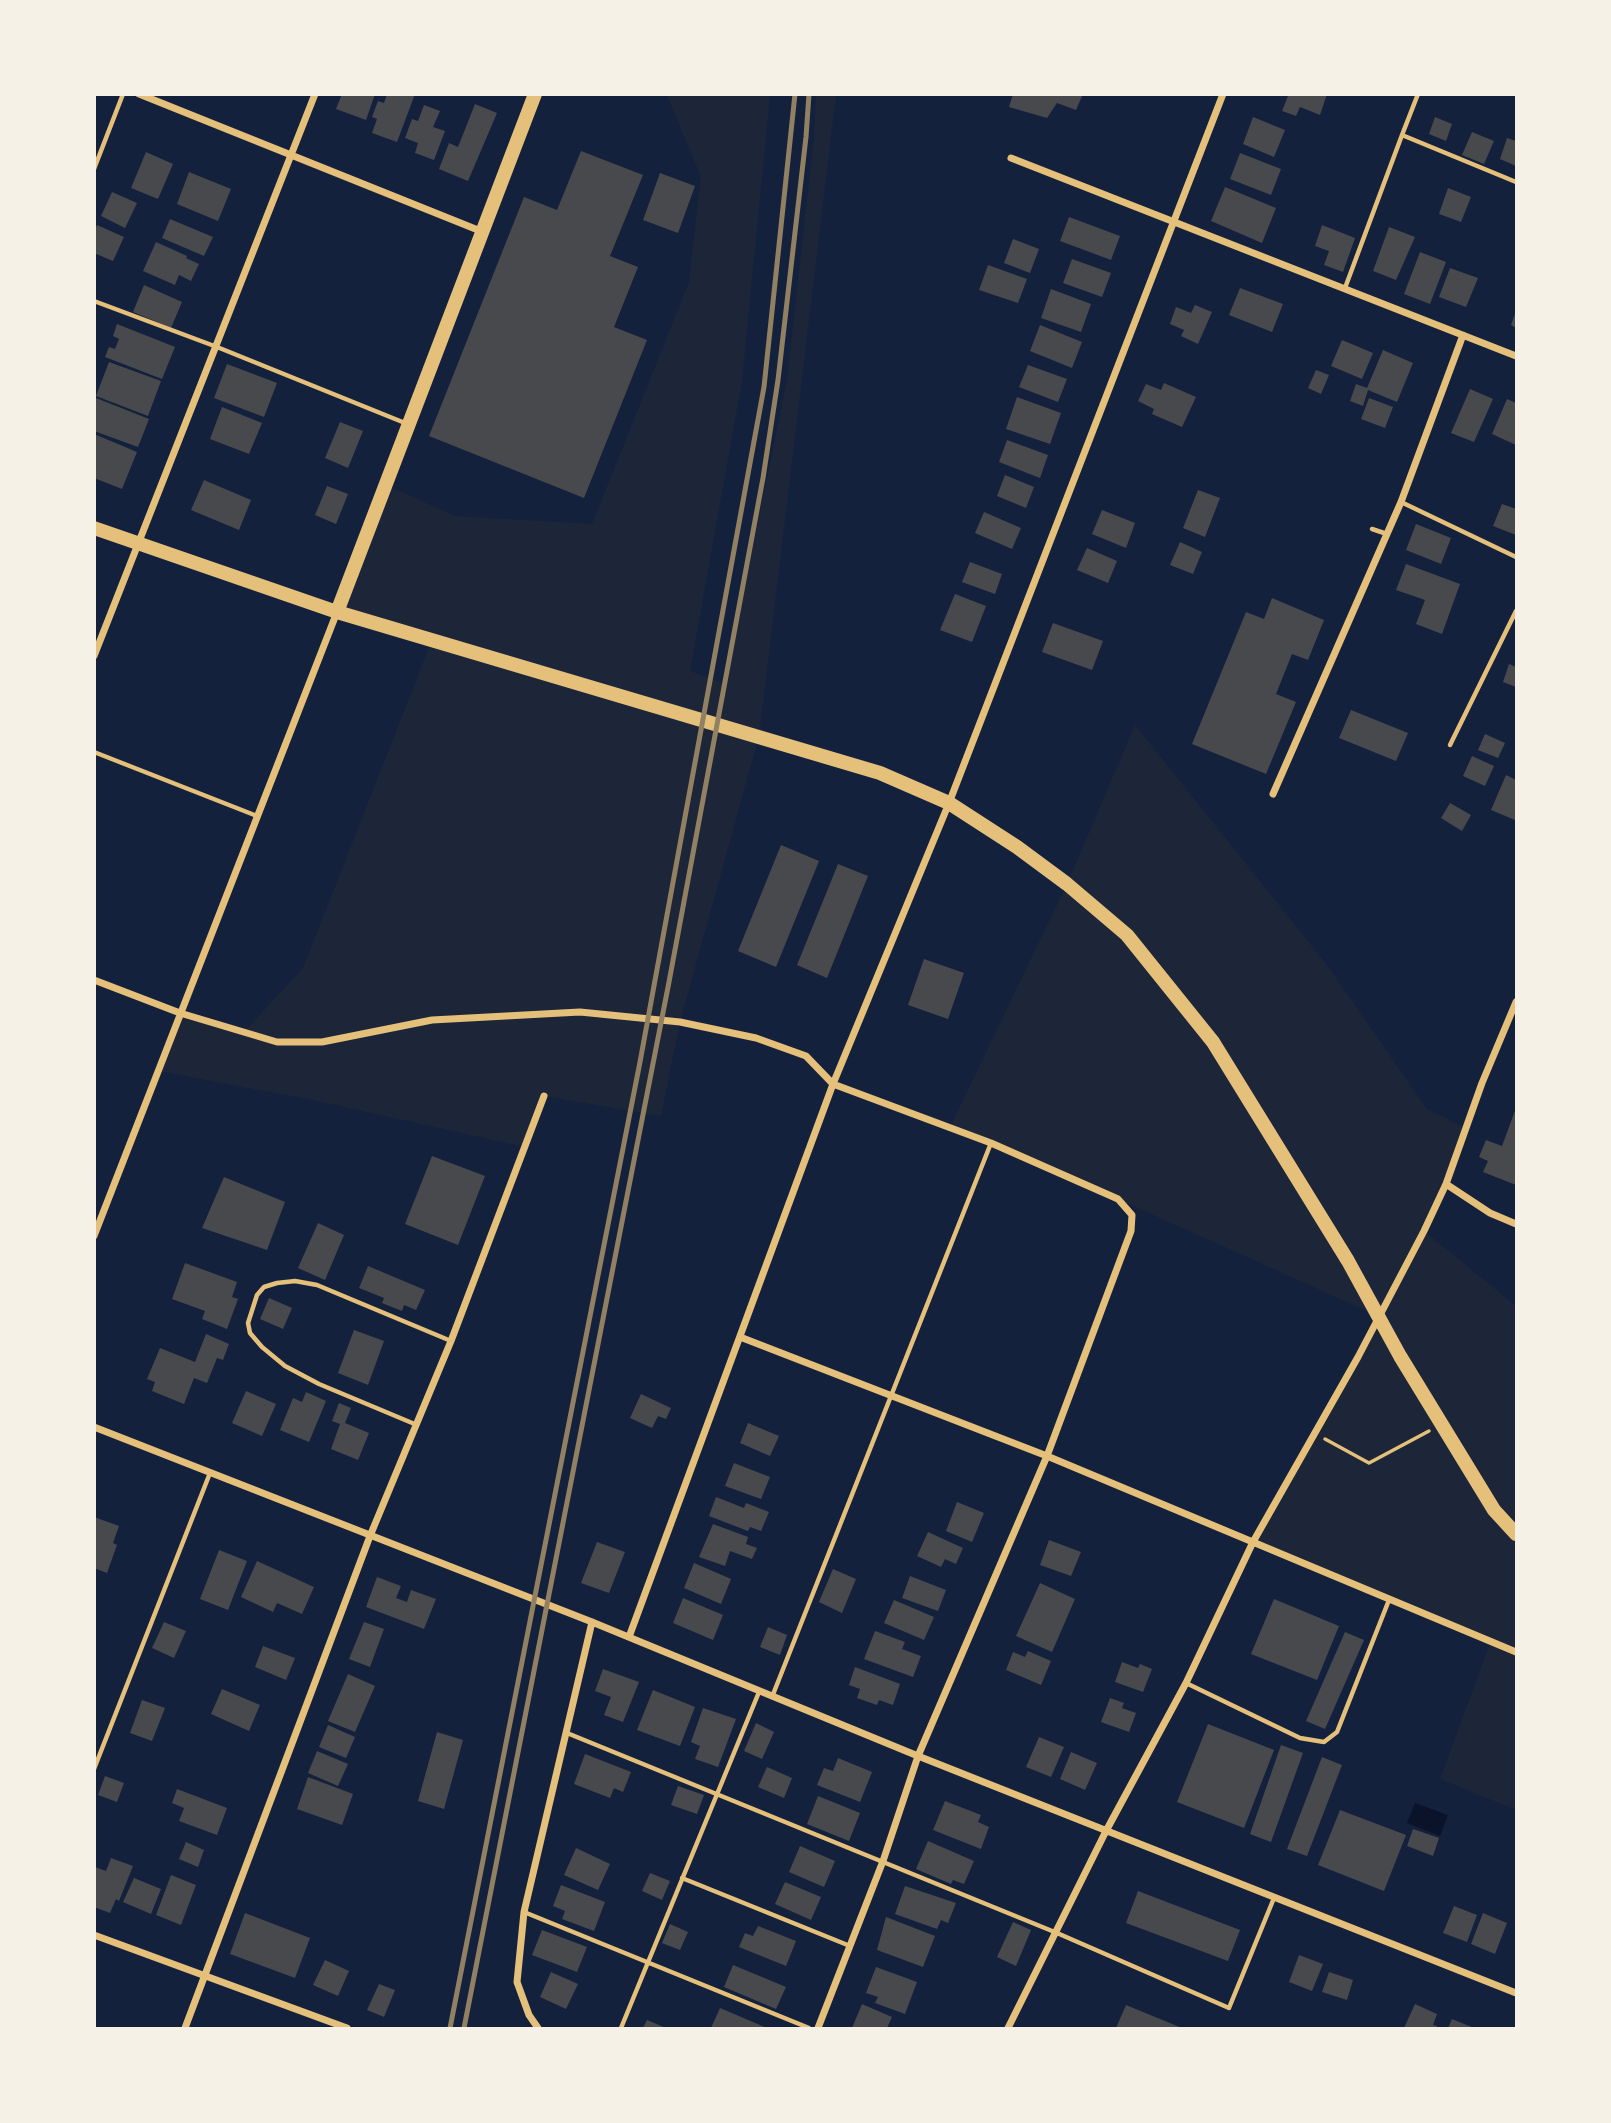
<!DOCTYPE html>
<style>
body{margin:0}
#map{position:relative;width:1611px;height:2123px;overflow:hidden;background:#14213d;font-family:"Exo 2",sans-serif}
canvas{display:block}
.frame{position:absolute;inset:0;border:96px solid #f6f1e7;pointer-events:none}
</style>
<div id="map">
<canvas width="1611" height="2123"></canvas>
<div class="frame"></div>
</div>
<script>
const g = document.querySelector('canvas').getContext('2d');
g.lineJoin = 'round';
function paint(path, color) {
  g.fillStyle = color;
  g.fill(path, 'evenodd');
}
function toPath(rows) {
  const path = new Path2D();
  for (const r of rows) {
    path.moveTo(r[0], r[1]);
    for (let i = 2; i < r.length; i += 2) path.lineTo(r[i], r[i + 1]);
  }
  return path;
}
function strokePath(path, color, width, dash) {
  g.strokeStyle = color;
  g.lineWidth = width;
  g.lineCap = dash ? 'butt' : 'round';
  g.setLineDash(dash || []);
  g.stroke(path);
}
paint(toPath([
 [667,95,770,95,742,381,690,671,725,684,787,380,814,137,816,95,836,95,759,736,680,1022,661,1116,544,1096,525,1147,313,1100,158,1071,180,1013,243,1033,303,968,432,640,337,612,386,485,455,516,592,524,689,282,701,177],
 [1135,725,1327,965,1427,1109,1466,1128,1424,1231,1516,1306,1516,1810,1440,1779,1491,1641,1253,1542,1376,1315,1118,1199,950,1127,1067,884]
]), '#1d2539');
paint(toPath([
 [1415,1803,1448,1815,1440,1836,1407,1823]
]), '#0b132b');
paint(toPath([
 [342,94,375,94,366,120,336,109],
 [387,94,415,94,397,142,372,133,377,119,372,117,378,101,384,103],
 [1013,94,1083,94,1076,110,1057,103,1047,118,1009,107],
 [1284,94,1327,94,1320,115,1300,107,1296,116,1282,111,1288,96],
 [475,104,497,113,468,181,439,169,449,143,458,147],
 [424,105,440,111,433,127,445,131,434,160,415,153,418,143,405,138,412,119,418,121],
 [1253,117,1285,130,1274,157,1243,144],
 [1435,117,1452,124,1446,141,1429,134],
 [1472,132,1494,141,1484,164,1462,155],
 [1507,138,1516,141,1516,166,1500,159],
 [581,151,643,175,610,256,638,267,614,327,647,340,584,498,429,436,524,197,557,210],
 [146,152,173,164,158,199,131,188],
 [1240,153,1281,169,1271,195,1230,179],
 [189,172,231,189,218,221,177,204],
 [660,173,695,186,678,233,643,220],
 [1225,187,1276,208,1262,243,1211,221],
 [1448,188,1471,197,1461,222,1439,214],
 [112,192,137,203,125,228,101,216],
 [1069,217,1120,236,1111,260,1060,241],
 [170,219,213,237,204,256,162,238],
 [97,225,124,237,113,261,94,253,94,231],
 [1322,225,1355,238,1343,272,1324,265,1329,251,1315,246],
 [1389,227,1415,237,1396,280,1373,271],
 [1013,239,1039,249,1030,273,1004,263],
 [156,242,187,256,186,258,199,264,191,281,179,275,175,285,143,271],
 [1420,252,1446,262,1430,304,1404,294],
 [1072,259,1111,273,1102,297,1063,283],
 [988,265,1027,279,1018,303,979,290],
 [1450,268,1478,278,1466,307,1439,297],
 [144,285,182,302,171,328,133,312],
 [1240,288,1283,304,1272,332,1229,315],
 [1051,289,1091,304,1081,332,1041,318],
 [1195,305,1212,312,1198,344,1181,336,1184,330,1170,324,1176,307,1191,313],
 [1516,311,1516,328,1511,325],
 [117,324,175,347,162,379,105,357,109,347,115,349,119,339,113,336],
 [1040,325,1082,342,1072,368,1030,351],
 [1342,340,1373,353,1362,379,1331,366],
 [1383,350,1413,363,1397,402,1368,390,1363,406,1350,401,1356,384,1367,388],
 [109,362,161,381,148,416,96,396],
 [227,364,277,383,264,417,214,398],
 [1028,365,1067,379,1058,402,1019,387],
 [1316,370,1329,375,1321,394,1308,388],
 [1164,383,1196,397,1182,427,1152,414,1154,409,1138,401,1146,384,1161,390],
 [1470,389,1493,399,1474,442,1451,433],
 [1017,397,1061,413,1050,444,1006,429],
 [96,398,149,419,138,447,94,431],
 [1369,398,1393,407,1385,428,1361,419],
 [1507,399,1516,403,1516,445,1492,434],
 [222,407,262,423,249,454,210,439],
 [340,422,363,431,348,468,325,458],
 [94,434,137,452,122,489,94,478],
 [1007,440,1048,455,1040,478,999,462],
 [1005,475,1034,487,1026,508,997,496],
 [204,480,251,500,239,530,191,510],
 [327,486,348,494,336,524,315,515],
 [1198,490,1220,498,1205,537,1183,528],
 [1502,504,1516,509,1516,535,1493,526],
 [1102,510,1135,523,1126,548,1092,534],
 [984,512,1021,528,1012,549,975,533],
 [1416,524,1451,538,1441,564,1406,550],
 [1180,542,1202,552,1193,574,1170,565],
 [1087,548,1117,561,1108,583,1077,570],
 [970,562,1002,574,995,594,962,582],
 [1406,564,1460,584,1442,634,1416,624,1425,600,1396,590],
 [955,594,986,606,972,642,940,630],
 [1272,598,1324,620,1308,660,1292,654,1276,694,1296,702,1266,774,1192,744,1246,612,1264,619],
 [1053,623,1103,641,1092,670,1042,652],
 [1509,664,1516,667,1516,687,1503,682],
 [1351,710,1408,733,1396,761,1339,738],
 [1485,734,1505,743,1498,758,1478,750],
 [1472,756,1494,766,1485,786,1463,776],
 [1506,775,1516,780,1515,820,1491,810],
 [1450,803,1471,815,1462,831,1441,818],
 [781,845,819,861,776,967,738,951],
 [838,864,868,876,827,978,797,965],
 [924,959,964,973,948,1019,908,1005],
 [1516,1108,1516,1185,1483,1172,1488,1161,1479,1157,1486,1140,1502,1146],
 [432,1156,485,1176,458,1245,405,1224],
 [224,1177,285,1202,267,1250,202,1228],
 [318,1223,344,1235,325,1280,298,1268],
 [185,1263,237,1282,232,1297,238,1299,227,1329,202,1319,205,1311,172,1299],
 [368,1266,425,1290,416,1310,404,1305,402,1311,382,1303,384,1298,359,1288],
 [269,1298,292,1308,283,1329,260,1319],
 [354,1330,384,1341,368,1385,338,1373],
 [206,1334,229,1344,223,1360,217,1358,207,1383,194,1378,184,1404,152,1391,155,1382,147,1379,160,1348,195,1362],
 [246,1391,276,1404,262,1436,232,1423],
 [306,1392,326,1401,309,1442,280,1430,293,1398,302,1402],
 [641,1394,671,1408,666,1419,658,1416,652,1428,630,1418],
 [339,1403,351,1408,345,1423,369,1433,358,1460,331,1449,340,1424,332,1421],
 [748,1423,779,1436,770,1456,740,1443],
 [734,1463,770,1477,761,1499,725,1486],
 [716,1497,744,1508,746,1503,769,1512,761,1531,750,1527,748,1531,709,1516],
 [957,1502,984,1513,972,1542,946,1531],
 [94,1517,119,1526,113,1543,117,1545,107,1573,94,1568],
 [713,1524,748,1537,746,1544,757,1548,752,1559,730,1551,725,1566,699,1557],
 [928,1532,963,1548,956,1564,945,1559,941,1567,917,1556],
 [1049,1540,1081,1552,1071,1576,1040,1565],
 [597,1542,625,1552,609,1593,581,1583],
 [219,1550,247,1561,228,1610,200,1599],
 [257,1561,314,1587,302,1614,277,1603,273,1612,241,1597],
 [694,1563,731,1579,721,1604,684,1588],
 [833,1569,856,1579,842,1613,819,1602],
 [910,1576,946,1590,938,1611,902,1598],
 [377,1577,401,1586,396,1598,407,1602,411,1590,436,1599,424,1629,366,1607],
 [1040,1583,1075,1599,1052,1652,1016,1636],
 [683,1598,723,1615,713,1640,673,1623],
 [1274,1599,1339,1626,1317,1680,1251,1654],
 [894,1600,934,1617,924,1640,884,1623],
 [164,1622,186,1631,174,1658,152,1648],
 [364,1622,384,1629,370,1667,349,1659],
 [768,1627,787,1635,780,1655,760,1647],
 [875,1631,905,1642,902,1649,921,1656,913,1677,864,1659],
 [1345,1632,1364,1640,1325,1729,1306,1721],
 [263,1646,295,1658,286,1680,255,1667],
 [1028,1651,1051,1661,1041,1685,1006,1670,1013,1652,1025,1657],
 [1122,1662,1138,1668,1140,1664,1152,1669,1143,1692,1115,1682],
 [855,1667,900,1684,893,1705,879,1700,877,1705,857,1698,860,1689,849,1685],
 [603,1669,639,1682,623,1722,604,1715,611,1697,595,1691],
 [348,1674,375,1686,355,1732,328,1721],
 [222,1689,260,1705,249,1731,211,1714],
 [653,1690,695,1707,680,1746,637,1730],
 [1110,1698,1124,1703,1122,1708,1136,1713,1129,1732,1101,1722],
 [142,1700,165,1708,152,1741,130,1733],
 [703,1708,736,1719,718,1767,695,1759,700,1746,691,1742],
 [756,1723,774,1732,762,1759,744,1751],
 [1208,1724,1274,1750,1244,1828,1177,1802],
 [328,1725,355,1737,346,1758,319,1747],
 [437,1732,463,1740,444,1809,418,1801],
 [1039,1737,1064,1747,1051,1777,1026,1767],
 [1281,1745,1303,1753,1271,1842,1250,1834],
 [317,1751,348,1764,338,1786,308,1773],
 [1071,1752,1097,1763,1085,1790,1060,1779],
 [585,1754,631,1772,623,1792,614,1788,610,1798,574,1784],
 [1322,1757,1342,1765,1307,1856,1287,1849],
 [838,1758,872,1772,860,1802,817,1785,824,1768,833,1771],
 [767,1767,792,1778,784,1798,758,1787],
 [105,1776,124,1783,117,1802,98,1795],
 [308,1777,353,1794,342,1825,297,1809],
 [678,1786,704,1795,697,1814,671,1805],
 [177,1789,227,1808,217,1835,179,1821,184,1808,172,1803],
 [818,1796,860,1813,849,1841,807,1824],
 [945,1801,981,1815,978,1822,989,1827,981,1849,933,1830],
 [1340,1810,1406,1835,1384,1891,1318,1865],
 [1413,1829,1439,1838,1433,1856,1407,1846],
 [928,1841,974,1861,964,1884,953,1880,951,1884,916,1869],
 [186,1842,204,1850,198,1867,179,1859],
 [800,1846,835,1861,824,1887,789,1872],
 [576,1848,610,1864,598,1890,564,1875],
 [111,1858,133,1866,119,1901,116,1899,110,1913,94,1907,94,1869,95,1867,106,1871],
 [650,1873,670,1881,662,1900,642,1891],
 [171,1875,196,1885,181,1925,156,1915],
 [134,1878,161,1889,151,1914,123,1902],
 [785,1882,821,1897,811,1920,775,1904],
 [561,1885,605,1902,594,1931,562,1919,565,1911,553,1906],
 [905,1886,956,1903,948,1923,941,1920,937,1929,895,1914],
 [1138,1891,1240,1930,1228,1961,1126,1923],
 [1454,1906,1477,1915,1467,1942,1443,1933],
 [245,1913,310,1938,295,1978,230,1954],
 [1483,1913,1507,1923,1495,1954,1471,1944],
 [886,1917,935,1936,923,1967,877,1950],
 [1013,1922,1031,1930,1016,1966,997,1957],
 [670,1924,688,1932,680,1950,662,1943],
 [758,1926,796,1941,786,1966,739,1947,745,1933,753,1936],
 [542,1930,587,1947,577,1972,532,1955],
 [1299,1955,1323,1964,1312,1991,1289,1982],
 [325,1960,349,1971,338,1996,313,1985],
 [733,1965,786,1987,776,2009,724,1987],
 [876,1967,917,1982,905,2014,875,2003,878,1997,866,1993],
 [551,1972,578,1984,566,2009,540,1997],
 [1329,1972,1353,1980,1347,2000,1322,1992],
 [379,1984,395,1990,384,2017,367,2010],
 [862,2004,892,2017,887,2028,852,2028],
 [1415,2004,1437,2014,1433,2025,1437,2026,1436,2028,1404,2028],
 [1126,2005,1182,2028,1116,2028],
 [720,2008,767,2028,711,2028],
 [1452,2019,1474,2028,1448,2028],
 [647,2020,666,2028,643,2028]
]), '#48494c');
strokePath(toPath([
 [1325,1439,1369,1463,1429,1431]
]), '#e5c07b', 3.5);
strokePath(toPath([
 [1402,135,1418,94],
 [94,169,123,94],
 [1345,288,1402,135,1516,182],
 [94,301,217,347,405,423],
 [1401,502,1516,557],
 [1372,529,1387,534],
 [1450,745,1516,611],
 [94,752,257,816],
 [417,1425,319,1384,285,1366,262,1347,250,1333,248,1323,257,1295,264,1287,277,1283,295,1281,317,1285,451,1341],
 [1186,1683,1300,1738,1324,1742,1337,1732,1389,1600],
 [772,1697,991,1143],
 [567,1733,1057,1933,1229,2008,1274,1898],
 [94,1769,210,1473],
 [682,1878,850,1946],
 [524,1912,809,2028],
 [621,2028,759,1692]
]), '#e5c07b', 4.5);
strokePath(toPath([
 [139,94,483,232],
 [1011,158,1516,356],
 [94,656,315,94],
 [1273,794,1401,502,1463,335],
 [94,980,180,1013,277,1042,322,1042,432,1020,580,1012,680,1022,756,1038,806,1056,833,1084,991,1143,1118,1199,1132,1215,1131,1231,1047,1456,918,1756,883,1861,818,2028],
 [1446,1184,1490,1213,1516,1224],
 [94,1236,337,612],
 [740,1337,1047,1456,1516,1652],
 [94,1427,592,1622,918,1756,1516,1993],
 [629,1637,833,1084,949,803,1223,94],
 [94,1935,347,2028],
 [185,2028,370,1536,451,1341,544,1096],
 [538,2028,529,2015,517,1982,524,1912,592,1622],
 [1008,2028,1106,1831,1186,1683,1253,1542,1358,1357,1424,1231,1446,1184,1482,1083,1516,1002]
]), '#e5c07b', 7);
strokePath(toPath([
 [94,528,337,612,880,773,949,803,1017,847,1067,884,1127,935,1213,1042,1348,1261,1400,1356,1494,1510,1516,1534],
 [337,612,535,94]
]), '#e5c07b', 14);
strokePath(toPath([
 [450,2028,640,1062,755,436,764,387,795,94],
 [464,2028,669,982,763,478,778,380,806,137,809,94]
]), '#918062', 5);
</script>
